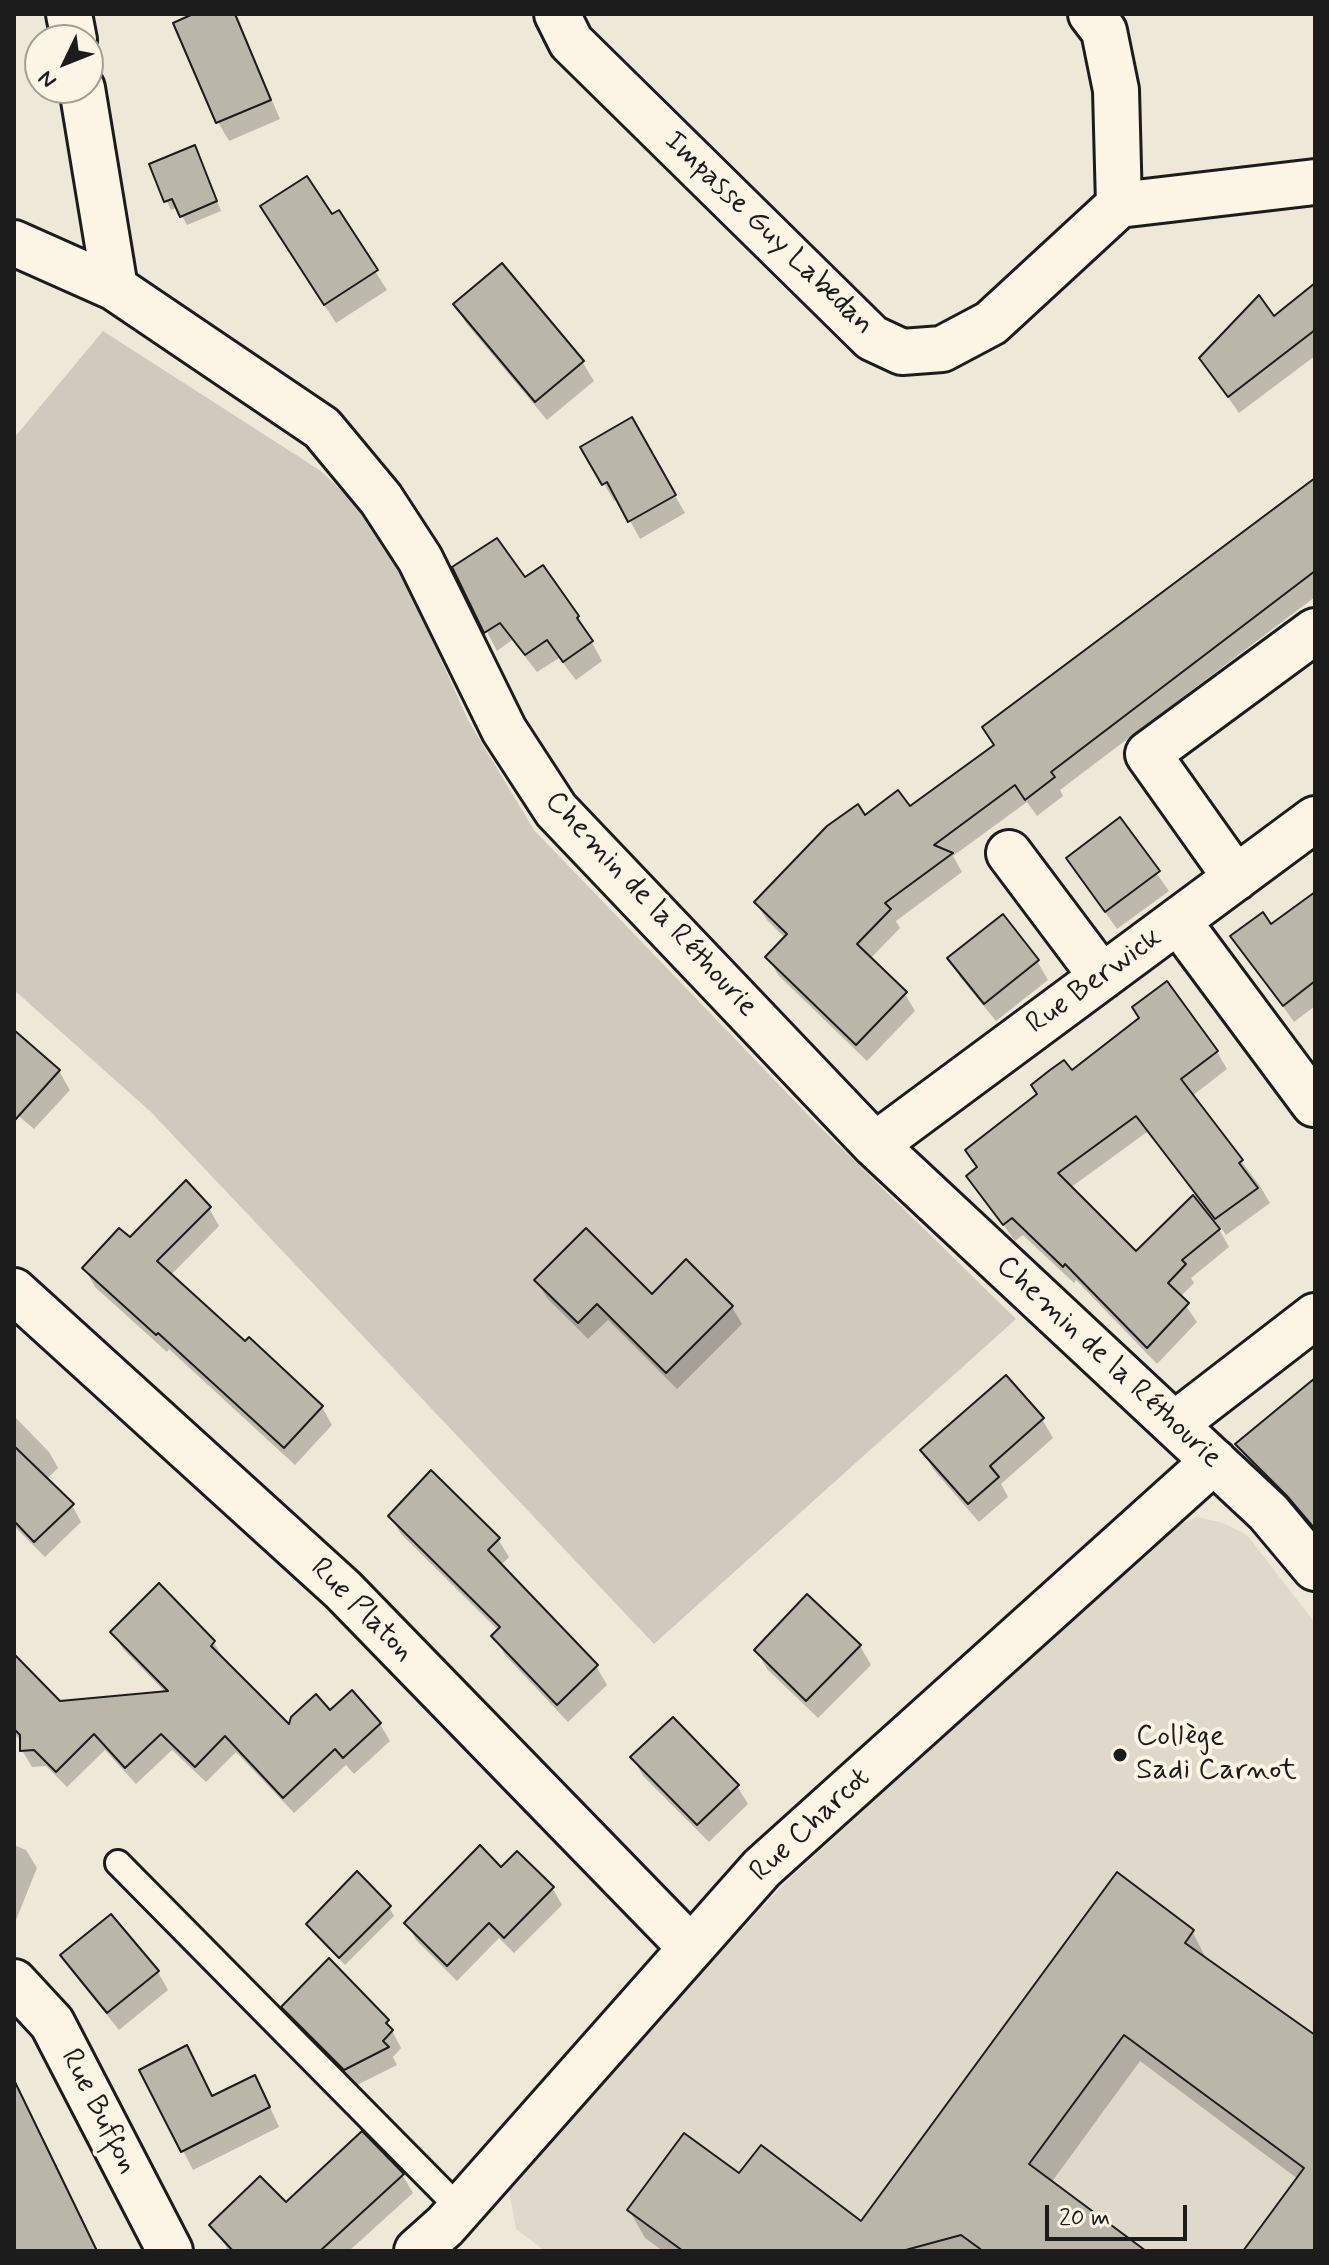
<!DOCTYPE html>
<meta charset="utf-8">
<style>
body{margin:0}
#map{position:relative;width:1329px;height:2265px;overflow:hidden;background:#eee8d9;font-family:Mynerve,sans-serif}
canvas{display:block}
.frame{position:absolute;inset:0;border:16px solid #1c1c1c;pointer-events:none}
.north{position:absolute;left:24px;top:24px;width:80px;height:80px;box-sizing:border-box;background:#fcf5e5;border:2px solid #a29e95;border-radius:50%;rotate:227deg;font-size:22px;font-weight:700;line-height:32px;text-align:center;color:#1c1c1c}
.north::after{content:'';display:block;margin:auto;width:28px;height:36px;background:#1c1c1c;clip-path:polygon(50% 0,100% 100%,50% 72%,0 100%)}
.scale{position:absolute;left:1045px;top:2205px;width:142px;height:36px;box-sizing:border-box;border:4px solid #1c1c1c;border-top:0;padding-left:10px;font-size:24px;line-height:28px;white-space:nowrap;color:#1c1c1c;-webkit-text-stroke:6px #fcf5e5;paint-order:stroke}
</style>
<div id="map">
<canvas width="1329" height="2265"></canvas>
<div class="frame"></div>
<div class="north">N</div>
<div class="scale">20 m</div>
</div>
<script>
const g = document.querySelector('canvas').getContext('2d');
g.lineJoin = 'round';
function paint(path, color) {
  g.fillStyle = color;
  g.fill(path, 'evenodd');
}
function toPath(rows) {
  const path = new Path2D();
  for (const r of rows) {
    path.moveTo(r[0], r[1]);
    for (let i = 2; i < r.length; i += 2) path.lineTo(r[i], r[i + 1]);
  }
  return path;
}
function strokePath(path, color, width, dash) {
  g.strokeStyle = color;
  g.lineWidth = width;
  g.lineCap = dash ? 'butt' : 'round';
  g.setLineDash(dash || []);
  g.stroke(path);
}
function drawText(font, color, halo, rows, align = 'center') {
  g.font = font + ' Mynerve,sans-serif';
  g.lineWidth = 8;
  g.setLineDash([]);
  g.textBaseline = 'middle';
  g.strokeStyle = halo;
  g.fillStyle = color;
  for (const [text, x, y, turn = 0] of rows) {
    g.save();
    g.translate(x, y);
    g.rotate((+turn || 0) * Math.PI / 180);
    g.textAlign = isNaN(turn) ? turn : align;
    if (halo) g.strokeText(text, 0, 0);
    g.fillText(text, 0, 0);
    g.restore();
  }
}
paint(toPath([
 [1197,1517,1223,1523,1247,1535,1315,1623,1315,2251,545,2251,516,2229,508,2185,782,1886,1170,1529]
]), '#ded9cb');
paint(toPath([
 [103,331,321,471,358,507,399,566,468,720,534,830,812,1119,1016,1319,654,1644,151,1112,14,990,14,438]
]), '#cfcabd');
paint(toPath([
 [198,14,235,14,280,119,229,141,218,122,176,24],
 [199,156,221,211,187,225,177,207,171,210,151,165],
 [338,213,387,290,336,323,273,226,331,217],
 [502,266,583,363,594,381,547,420,466,323,455,305],
 [1315,286,1315,356,1239,413,1201,359,1274,319],
 [631,420,685,513,640,539,618,499,614,501,583,447],
 [1315,480,1315,597,1060,790,1063,796,1037,816,1027,802,953,856,962,872,896,921,900,928,870,959,905,994,915,1011,867,1061,778,975,768,957,786,939,767,920,756,903,864,818,910,809,995,746],
 [454,568,524,580,543,568,578,617,602,661,576,680,559,658,537,672,512,640,497,651],
 [1119,820,1169,891,1117,929,1080,877],
 [1315,894,1315,1006,1294,1022,1233,936,1271,927],
 [949,958,1037,961,1048,980,996,1021,960,977],
 [14,1032,59,1071,70,1090,34,1129,14,1112],
 [1217,1052,1227,1069,1192,1096,1260,1186,1270,1203,1226,1235,1221,1228,1219,1229,1229,1247,1191,1278,1194,1283,1180,1297,1197,1322,1157,1364,1076,1280,1074,1283,1023,1235,1015,1241,968,1176,978,1169,967,1151,1072,1072],
 [1147,1132,1196,1195,1136,1254,1070,1188],
 [209,1208,219,1226,170,1276,322,1407,332,1425,295,1465,169,1349,167,1352,95,1287,85,1269,130,1240],
 [537,1281,732,1307,742,1324,677,1389,608,1320,588,1339,547,1298],
 [1315,1400,1315,1541,1264,1490,1238,1444],
 [14,1416,49,1452,58,1468,46,1480,72,1505,81,1522,45,1557,14,1526],
 [1042,1419,1053,1438,1001,1484,1008,1497,979,1522,933,1469,923,1450],
 [390,1516,498,1539,509,1557,500,1566,596,1666,607,1685,568,1722,505,1655,494,1636,499,1631,401,1534],
 [159,1586,214,1643,224,1660,290,1728,330,1712,380,1724,390,1741,354,1774,346,1765,294,1813,236,1752,206,1782,172,1750,136,1784,105,1750,67,1787,46,1766,32,1767,22,1750,22,1742,14,1734,14,1657,59,1703,166,1693,123,1649,113,1632],
 [860,1646,871,1665,818,1718,767,1669,757,1651],
 [633,1758,737,1786,748,1804,709,1842,643,1776],
 [14,1845,26,1850,37,1868,14,1925],
 [517,1853,553,1889,562,1905,514,1953,499,1938,457,1981,416,1940,407,1923,501,1869],
 [389,1907,394,1916,345,1965,313,1933,308,1924],
 [111,1916,158,1972,168,1990,119,2030,73,1973,63,1955],
 [1192,1931,1207,1960,1315,2037,1315,2251,1246,2251,1298,2179,1140,2061,1051,2183,1142,2251,663,2251,645,2238,629,2210,739,2176,862,2224],
 [284,2007,387,2021,401,2048,393,2057,397,2065,355,2086,293,2024],
 [142,2070,213,2098,265,2096,279,2127,193,2170],
 [35,2125,46,2143,98,2251,14,2251,14,2136],
 [362,2134,403,2176,413,2193,349,2251,224,2251,227,2248,212,2225,286,2205]
]), '#0003');
const building = toPath([
 [193,14,235,14,271,100,216,123,173,23,193,14],
 [195,145,217,201,180,217,172,199,164,202,149,164,195,145],
 [307,176,332,214,339,210,378,270,324,305,260,206,307,176],
 [502,263,584,361,535,402,453,304,502,263],
 [1315,283,1315,330,1228,397,1199,358,1259,295,1274,316,1315,283],
 [632,417,676,495,628,522,607,482,602,485,580,447,632,417],
 [1315,478,1315,571,1051,772,1055,777,1025,800,1015,785,934,845,953,853,885,903,891,909,857,944,907,992,856,1045,765,957,787,934,754,902,827,826,858,804,865,815,898,790,910,806,994,745,982,727,1315,478],
 [497,538,525,577,543,565,579,616,577,618,593,641,563,662,547,640,525,655,500,623,484,633,452,567,497,538],
 [1120,817,1160,871,1105,912,1066,858,1120,817],
 [1315,892,1315,981,1283,1006,1230,936,1263,912,1271,924,1315,892],
 [1003,914,1039,960,984,1004,947,958,1003,914],
 [1167,981,1218,1051,1181,1079,1243,1160,1239,1163,1258,1188,1215,1219,1136,1116,1058,1173,1136,1251,1193,1195,1220,1229,1182,1260,1186,1264,1168,1283,1189,1303,1147,1348,1065,1264,1063,1267,1012,1218,1003,1225,966,1176,977,1167,965,1150,1037,1094,1031,1085,1050,1070,1064,1060,1072,1070,1139,1018,1132,1007,1167,981],
 [14,1030,60,1070,14,1121,14,1030],
 [186,1180,211,1207,157,1261,245,1341,249,1337,323,1406,284,1448,158,1333,156,1335,82,1268,119,1228,130,1237,186,1180],
 [586,1228,652,1294,686,1259,733,1306,666,1373,597,1304,578,1323,534,1280,586,1228],
 [1006,1375,1044,1418,990,1466,999,1477,968,1504,920,1450,1006,1375],
 [1315,1378,1315,1529,1287,1496,1235,1444,1315,1378],
 [14,1446,74,1504,34,1542,14,1521,14,1446],
 [431,1470,500,1538,488,1550,598,1665,557,1705,491,1636,500,1627,388,1516,431,1470],
 [159,1583,215,1641,211,1646,289,1724,291,1717,316,1694,330,1710,352,1690,381,1723,343,1758,335,1749,283,1798,225,1736,195,1767,161,1734,125,1768,94,1734,56,1772,34,1750,20,1751,20,1735,14,1729,14,1654,60,1701,168,1691,110,1632,159,1583],
 [807,1594,861,1645,806,1701,754,1650,807,1594],
 [673,1717,739,1785,697,1825,630,1757,673,1717],
 [480,1845,501,1867,517,1851,554,1887,504,1938,489,1923,447,1966,404,1923,480,1845],
 [357,1871,391,1906,339,1958,306,1924,357,1871],
 [1117,1872,1194,1930,1185,1943,1315,2035,1315,2251,1243,2251,1304,2168,1124,2035,1029,2164,1146,2251,983,2251,961,2235,902,2251,683,2251,627,2210,684,2133,739,2173,761,2145,861,2221,1117,1872],
 [111,1914,159,1971,107,2013,60,1955,111,1914],
 [329,1958,389,2020,386,2023,393,2030,383,2041,389,2047,344,2070,281,2007,329,1958],
 [187,2045,212,2096,255,2075,270,2107,181,2152,139,2070,187,2045],
 [14,2080,97,2251,14,2251,14,2080],
 [362,2131,404,2174,320,2251,233,2251,209,2225,260,2176,286,2202,362,2131]
]);
paint(building, '#bab6aa');
strokePath(building, '#1c1c1c', 2);
const lane = toPath([
 [118,1863,460,2209]
]);
const street = toPath([
 [69,14,74,40],
 [557,14,571,42,872,338,902,352,942,349,991,323,1119,205,1315,182],
 [1091,14,1104,31,1116,90,1119,205],
 [82,88,115,288,322,428,381,499,420,559,504,730,556,810,875,1145,1268,1512,1315,1568],
 [14,243,115,288],
 [1009,853,1102,977],
 [1236,878,1148,754,1315,631],
 [1178,921,1314,1104],
 [875,1145,1315,819],
 [14,1291,343,1590,691,1948],
 [1175,1424,1315,1316],
 [14,1982,52,2023,170,2251],
 [417,2251,445,2226,762,1868,1214,1461]
]);
strokePath(lane, '#1c1c1c', 30);
strokePath(street, '#1c1c1c', 50);
strokePath(lane, '#fcf5e5', 24);
strokePath(street, '#fcf5e5', 44);
for (const [x, y, r, color] of [
 [1120,1755,8,"#1c1c1c"]
]) {
  const dot = new Path2D();
  dot.arc(x, y, r, 0, 2 * Math.PI);
  g.fillStyle = color;
  g.fill(dot);
  strokePath(dot, '#fcf5e5', 3);
}
drawText('30px', '#1c1c1c', '#fcf5e5', [
 ["Impasse Guy Labedan",768,234,44],
 ["Chemin de la Réthourie",650,905,47],
 ["Rue Berwick",1095,982,-36],
 ["Chemin de la Réthourie",1108,1363,43],
 ["Rue Platon",361,1611,45],
 ["Rue Charcot",811,1826,-43],
 ["Rue Buffon",98,2112,63]
]);
drawText('30px', '#1c1c1c', '#fcf5e5', [
 ["Collège",1136,1738],
 ["Sadi Carnot",1136,1772]
], 'left');
</script>
